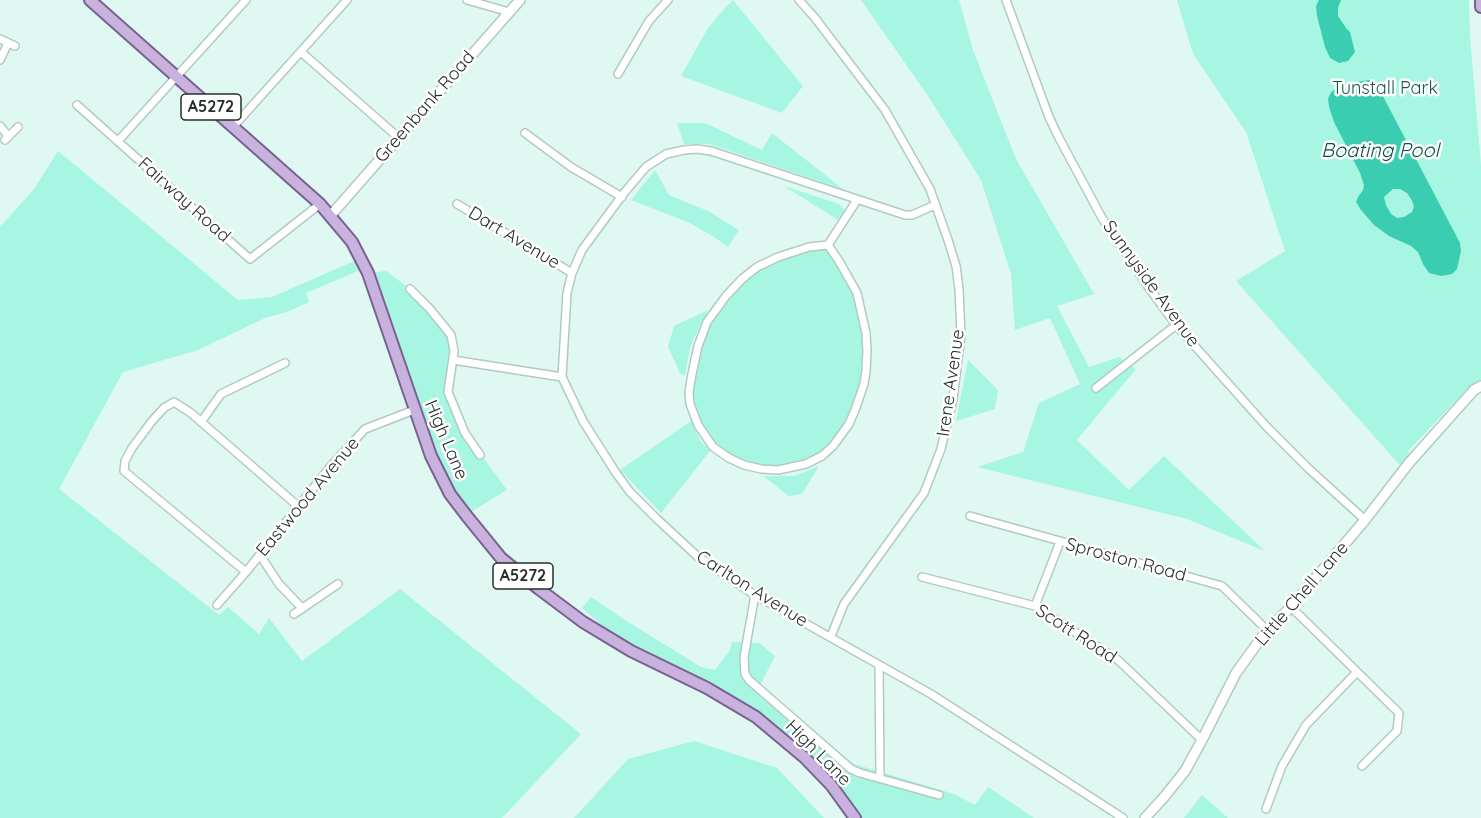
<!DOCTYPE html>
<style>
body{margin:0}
canvas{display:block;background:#dff8f1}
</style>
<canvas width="1481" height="818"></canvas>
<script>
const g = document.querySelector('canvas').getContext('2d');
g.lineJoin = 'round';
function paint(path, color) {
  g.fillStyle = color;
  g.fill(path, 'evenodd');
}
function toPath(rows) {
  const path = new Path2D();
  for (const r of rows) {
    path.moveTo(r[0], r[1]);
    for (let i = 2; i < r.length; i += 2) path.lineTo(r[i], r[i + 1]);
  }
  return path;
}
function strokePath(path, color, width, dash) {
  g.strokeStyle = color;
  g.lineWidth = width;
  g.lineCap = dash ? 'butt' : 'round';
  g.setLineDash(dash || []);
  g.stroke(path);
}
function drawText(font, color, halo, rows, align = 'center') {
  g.font = font + ' Quicksand,sans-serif';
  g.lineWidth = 5;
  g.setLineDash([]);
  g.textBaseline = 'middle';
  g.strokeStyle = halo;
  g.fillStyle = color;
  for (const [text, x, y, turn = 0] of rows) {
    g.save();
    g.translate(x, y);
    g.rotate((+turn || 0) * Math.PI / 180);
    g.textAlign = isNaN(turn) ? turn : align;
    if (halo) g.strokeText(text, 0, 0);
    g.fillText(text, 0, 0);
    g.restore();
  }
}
paint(toPath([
 [733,0,803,86,782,113,681,76,708,28,724,9],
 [861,0,959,0,973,50,1016,159,1094,294,1057,306,1089,367,1119,357,1136,369,1077,440,1129,490,1164,456,1265,551,1187,519,977,467,1023,452,1039,403,1080,384,1050,318,1015,330,1011,274,981,180,928,96],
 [1177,0,1469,0,1470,37,1481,165,1481,380,1469,387,1408,451,1413,458,1405,468,1397,462,1236,281,1285,251,1246,132,1193,54],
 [677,123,705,123,762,150,772,133,843,189,709,144,684,144],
 [58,151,238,300,272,297,361,258,365,268,306,293,309,302,287,312,265,318,198,350,123,372,59,489,219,615,228,607,259,634,269,618,302,661,400,589,581,734,502,818,0,818,0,227,34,189],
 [655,170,669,195,708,211,739,230,728,247,714,237,690,223,631,200],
 [784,186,839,204,845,211,838,220],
 [828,245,861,304,866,371,849,424,821,456,792,468,744,465,713,447,690,404,692,374,709,319,744,278,778,257],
 [386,271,410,289,451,335,454,351,448,392,474,445,507,490,466,515,450,494,368,273],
 [708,310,692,342,688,358,685,376,680,373,668,347,674,326],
 [968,360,998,390,995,409,956,421],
 [691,421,700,440,710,451,661,513,620,470],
 [819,466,802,494,789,496,763,476,794,476],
 [591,597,625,620,701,667,715,670,730,650,732,642,759,643,775,656,759,687,854,764,954,794,975,805,988,787,1034,818,855,818,824,778,756,718,631,651,582,608],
 [694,741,777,768,824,818,574,818,628,759],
 [1202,795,1228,818,1184,818]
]), '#a7f6e2');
paint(toPath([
 [1319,0,1341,0,1338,8,1338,16,1346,28,1350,32,1355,52,1348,61,1339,63,1330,58,1325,47,1317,16,1316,6],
 [1369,80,1376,83,1460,243,1461,251,1457,269,1452,274,1441,276,1429,273,1423,264,1418,252,1411,246,1389,236,1374,225,1361,210,1356,202,1358,197,1363,190,1364,185,1360,173,1334,122,1329,107,1328,99,1330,94,1338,85],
 [1393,189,1400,189,1407,193,1411,199,1414,206,1412,212,1404,217,1397,218,1391,214,1386,205,1384,197]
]), '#3bcdb1');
const minor = toPath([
 [467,0,509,12],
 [799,0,815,18,885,110,930,189,948,240,956,266,959,289,961,335,953,399,941,449,924,493,844,604,831,636],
 [1006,0,1049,117,1058,136,1102,218,1147,285,1176,325,1266,426,1308,468,1365,520],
 [0,39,15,46],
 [301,52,399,138],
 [0,60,8,43],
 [618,74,649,21,668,0],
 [77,105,250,259,320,204],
 [0,126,8,136],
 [234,126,347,0],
 [525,133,571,167,622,197],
 [5,140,18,127],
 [118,141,246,0],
 [457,204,572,273],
 [935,205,912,215,905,215,711,151,697,149,684,150,666,154,646,167,624,193,582,250,572,273,567,293,562,377,583,421,616,473,630,492,657,519,697,556,755,595,931,694,1123,818],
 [828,245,809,247,778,257,757,267,742,279,726,296,707,322,698,346,692,374,689,392,690,404,698,425,713,447,729,458,744,465,761,469,778,470,806,464,822,456,833,446,849,424,855,410,864,384,866,371,867,351,866,333,857,293,839,261,828,245,857,200],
 [410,289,429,308,451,335,454,351,448,392,465,433,480,455],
 [453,360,562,377],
 [1096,388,1176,325],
 [201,422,221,394,285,363],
 [970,516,1222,586,1267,630],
 [260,555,279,584,302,608],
 [246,572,124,471,125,461,132,448,152,421,164,408,174,402,191,413,299,507],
 [922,577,1035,606,1118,660,1202,740],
 [755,595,744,657,745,674,749,680,851,769,860,773,939,795],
 [217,605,246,572,331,466,365,429,414,410],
 [1035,606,1060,542],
 [1291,607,1399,713,1397,731,1362,766],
 [294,614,338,584],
 [879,665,880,778],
 [1266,809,1282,766,1306,725,1357,672]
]);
const tertiary = toPath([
 [331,215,520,0],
 [1145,818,1165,796,1185,771,1202,740,1236,673,1267,630,1291,607,1365,520,1409,463,1474,390,1481,386]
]);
const primary = toPath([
 [90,0,320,204,352,242,368,273,431,456,450,494,466,515,501,558,539,589,583,622,631,651,707,688,756,717,805,758,831,785,855,818],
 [1481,0,1481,7]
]);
strokePath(minor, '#b2cac3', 10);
strokePath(tertiary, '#b2cac3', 12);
strokePath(primary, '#796291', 14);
strokePath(minor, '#fff', 7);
strokePath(tertiary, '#fff', 9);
strokePath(primary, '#cab2de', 10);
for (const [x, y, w] of [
 [211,107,60],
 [523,576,60]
]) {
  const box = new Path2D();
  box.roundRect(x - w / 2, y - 13, w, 26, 4.5);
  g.fillStyle = '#fff';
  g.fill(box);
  strokePath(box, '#262f2c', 1.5);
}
drawText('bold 16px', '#262f2c', null, [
 ["A5272",211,107],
 ["A5272",523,576]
]);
drawText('18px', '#1c564b', '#fff', [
 ["Tunstall Park",1385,89]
]);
drawText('18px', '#262f2c', '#fff', [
 ["Greenbank Road",425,107,-49],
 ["Fairway Road",184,200,42],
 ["Dart Avenue",514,238,31],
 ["Sunnyside Avenue",1151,284,54],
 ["Irene Avenue",951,383,-82],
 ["High Lane",446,440,67],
 ["Eastwood Avenue",308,497,-50],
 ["Sproston Road",1126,560,15],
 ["Carlton Avenue",752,589,32],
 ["Little Chell Lane",1302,594,-49],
 ["Scott Road",1076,634,33],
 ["High Lane",818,753,45]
]);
drawText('italic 20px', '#124e43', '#fff', [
 ["Boating Pool",1380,151]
]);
</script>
